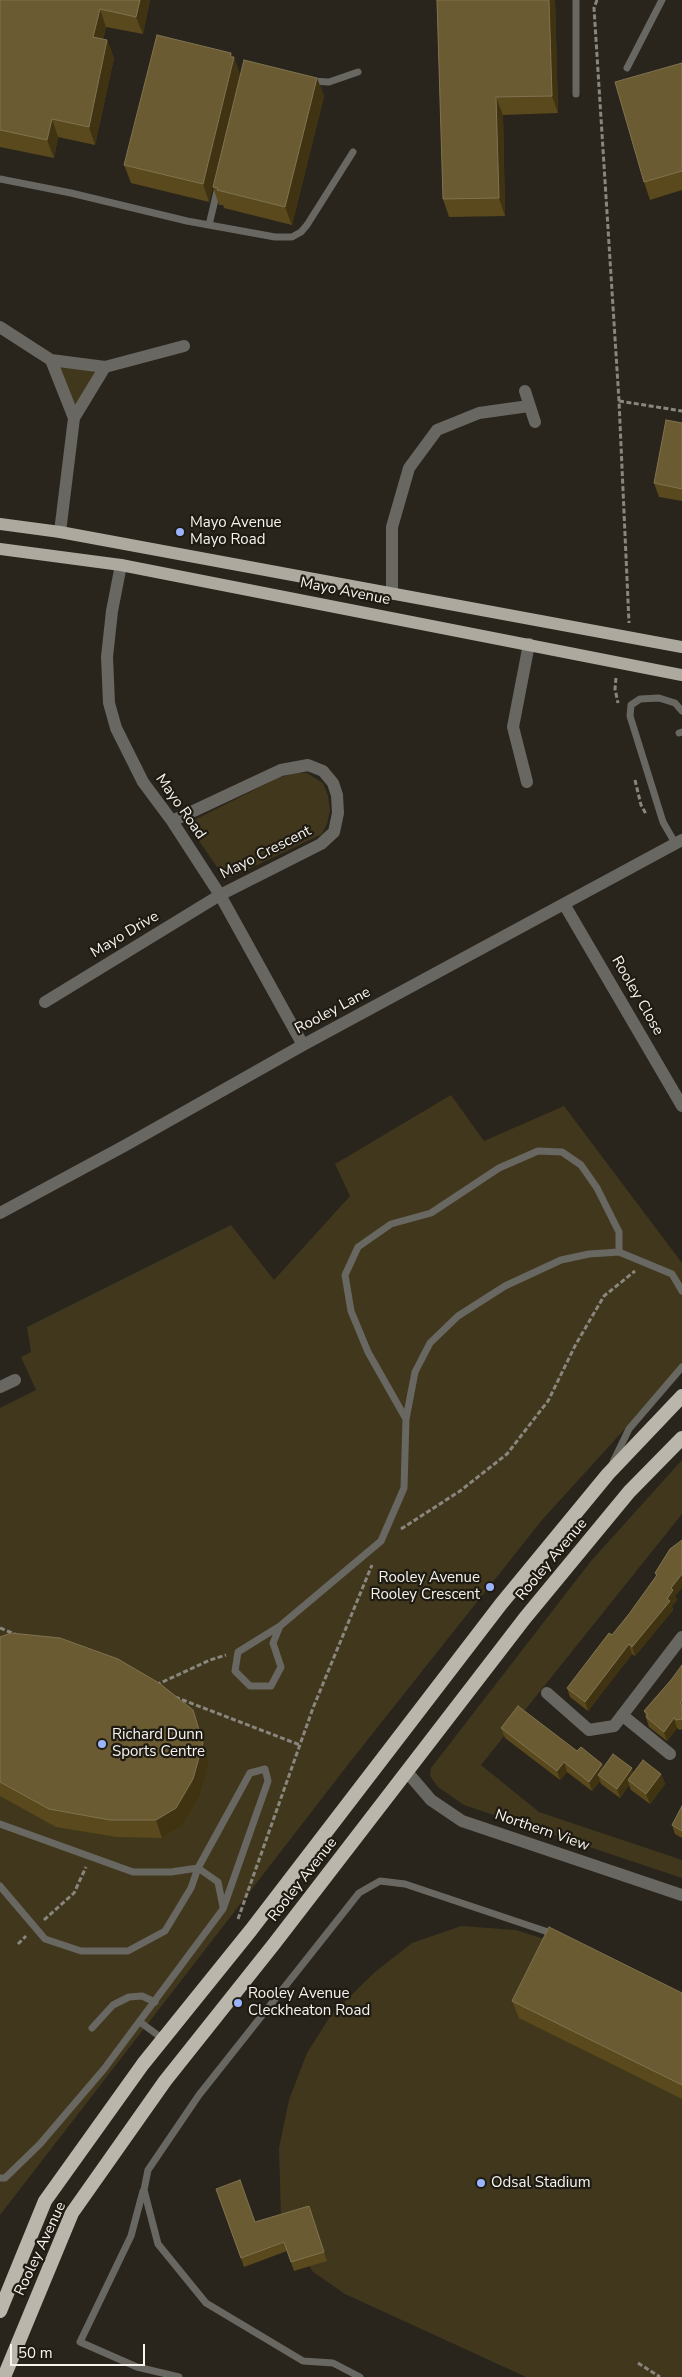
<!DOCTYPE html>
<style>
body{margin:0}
#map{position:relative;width:682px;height:2377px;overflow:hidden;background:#29251c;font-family:"Nunito Sans",sans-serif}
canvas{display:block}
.scale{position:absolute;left:10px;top:2344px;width:135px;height:22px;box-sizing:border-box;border:2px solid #f6f4ee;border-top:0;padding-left:6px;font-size:15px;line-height:18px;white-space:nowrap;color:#f6f4ee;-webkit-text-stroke:4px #1f1b13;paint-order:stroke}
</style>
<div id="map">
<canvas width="682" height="2377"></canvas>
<div class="scale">50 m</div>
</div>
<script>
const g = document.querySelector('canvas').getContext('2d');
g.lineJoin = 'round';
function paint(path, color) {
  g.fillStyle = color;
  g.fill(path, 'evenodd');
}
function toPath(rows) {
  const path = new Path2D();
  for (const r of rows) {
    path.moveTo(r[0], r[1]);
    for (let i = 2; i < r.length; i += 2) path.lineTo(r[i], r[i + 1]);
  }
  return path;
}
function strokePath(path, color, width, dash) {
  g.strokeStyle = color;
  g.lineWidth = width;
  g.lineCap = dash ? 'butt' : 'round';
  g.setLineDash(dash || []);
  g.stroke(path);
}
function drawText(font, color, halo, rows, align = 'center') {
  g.font = font + ' "Nunito Sans",sans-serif';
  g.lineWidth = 4.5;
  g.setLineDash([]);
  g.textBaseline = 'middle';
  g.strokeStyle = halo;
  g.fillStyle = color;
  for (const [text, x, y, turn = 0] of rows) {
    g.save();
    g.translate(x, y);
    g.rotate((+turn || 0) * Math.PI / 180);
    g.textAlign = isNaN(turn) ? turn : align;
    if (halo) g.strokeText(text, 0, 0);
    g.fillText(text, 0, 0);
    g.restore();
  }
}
paint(toPath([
 [56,365,98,370,74,408],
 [295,773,307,773,323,783,328,796,330,811,327,824,322,834,232,877,224,877,190,828,192,821,278,778],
 [451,1095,484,1141,564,1106,682,1263,682,1366,542,1520,350,1762,0,2215,0,1408,36,1390,21,1357,31,1352,27,1327,231,1225,274,1280,350,1196,335,1164],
 [682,1460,682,1514,481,1765,539,1812,682,1860,682,1878,464,1805,438,1787,430,1776,431,1768,591,1561],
 [461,1926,516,1930,544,1939,682,2007,682,2377,526,2377,345,2294,313,2272,281,2219,279,2148,289,2100,307,2053,331,2015,375,1972,412,1943]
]), '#41371d');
strokePath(toPath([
 [597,0,594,8,619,401,629,623],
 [619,401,682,411],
 [616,678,615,689,618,703],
 [635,780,641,805,646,814],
 [401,1529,460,1491,507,1454,548,1401,576,1344,604,1296,635,1271],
 [0,1628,15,1634],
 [156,1685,210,1660,226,1655],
 [175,1697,300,1745],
 [238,1919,313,1708,372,1565],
 [44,1920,74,1893,86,1867],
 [18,1944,26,1936],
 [638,2363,660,2377]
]), '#89867e', 3, [5, 2.5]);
strokePath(toPath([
 [576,0,576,94],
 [627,68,662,0],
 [311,81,329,82,358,72],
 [0,179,71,193,187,221,275,237,292,237,301,232,307,225,353,152],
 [209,225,218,187],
 [679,733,682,732],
 [675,843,663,822,630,716,631,705,640,699,659,698,675,703,682,711],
 [406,1419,368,1352,351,1311,345,1275,358,1247,391,1224,431,1213,499,1168,538,1151,562,1152,581,1165,597,1188,619,1232,619,1252],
 [613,1462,629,1429,682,1367],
 [280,1626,273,1643,281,1667,271,1686,250,1686,235,1671,238,1652,280,1626,381,1541,404,1488,406,1419,415,1372,430,1343,458,1316,505,1286,561,1260,589,1254,619,1252,672,1274,682,1291],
 [0,1824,133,1872,171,1872,198,1868,218,1882,223,1907],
 [0,1886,45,1939,81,1951,128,1951,165,1931,191,1888,198,1868,250,1773,265,1769,268,1781,223,1909,104,2069,40,2144,5,2178,0,2178],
 [140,2022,163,2039],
 [92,2028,113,2005,129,1997,142,1996,155,2002],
 [143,2191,131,2236,80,2342,137,2367,179,2377],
 [360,2377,333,2363,303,2361,206,2303,158,2244,144,2190,148,2170,199,2095,359,1893,380,1881,405,1884,554,1934]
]), '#696762', 7);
strokePath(toPath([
 [0,327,51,360,74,418,60,532],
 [51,360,105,367],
 [525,391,535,422],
 [74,418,105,367,184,346],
 [121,565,112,611,107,657,109,703,116,728,143,782,172,821,220,895,303,1045],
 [392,594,392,527,409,468,437,430,479,413,529,406],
 [527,782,513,727,529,644],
 [564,904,682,1106],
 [45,1002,220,895,321,844,334,832,338,813,337,795,333,783,323,771,308,765,281,770,172,821],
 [0,1213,126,1145,303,1045,682,840],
 [0,1387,15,1380],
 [547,1693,589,1730,614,1726,682,1637],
 [622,1715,670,1754],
 [407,1772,431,1800,462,1821,682,1895]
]), '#696762', 12);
strokePath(toPath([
 [0,524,60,532,682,647],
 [0,549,121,565,682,675]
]), '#ada99f', 12);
strokePath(toPath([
 [0,2311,45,2201,143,2064,251,1930,501,1604,608,1474,682,1396],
 [4,2377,72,2213,165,2081,274,1944,525,1618,629,1492,682,1438]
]), '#bab6ab', 14);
paint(toPath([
 [0,0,150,0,143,34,106,27,103,39,107,40,114,58,95,145,58,137,54,158,0,147],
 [437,0,555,0,558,113,503,115,505,216,449,217,443,199],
 [231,53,233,57,234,57,240,75,209,202,131,183,124,165],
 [682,63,682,190,650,200,644,182],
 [317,78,324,96,292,225,224,208,223,205,219,205,213,187],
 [682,423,682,501,659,497,654,483],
 [670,1549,675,1596,677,1600,672,1606,673,1610,635,1656,632,1654,588,1711,570,1697,567,1688,612,1635,629,1614,656,1576,655,1573],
 [0,1637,199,1727,209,1761,200,1796,182,1826,162,1838,117,1837,56,1827,0,1796],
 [682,1665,682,1729,680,1730,677,1728,667,1741,649,1727,644,1711,671,1680],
 [501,1728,577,1751,604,1767,633,1773,661,1774,665,1784,650,1804,631,1790,629,1785,620,1798,601,1784,600,1781,592,1791,567,1772,560,1780,505,1738],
 [682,1806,682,1838,675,1834,672,1825],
 [682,1993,682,2099,519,2018,512,2001],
 [216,2189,255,2222,309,2206,327,2261,294,2271,287,2251,244,2267]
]), '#59491c');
paint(toPath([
 [140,0,150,0,143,34,136,17],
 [549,0,555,0,558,113,552,96],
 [100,9,106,27,100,55,93,37],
 [107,40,114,58,95,145,89,127],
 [231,53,233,59,234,57,240,75,209,202,203,184],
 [317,78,324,96,292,225,285,207],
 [496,97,503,115,505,216,499,198],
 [52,119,58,137,54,158,47,140],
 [682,1574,682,1588,675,1596,677,1600,672,1606,673,1610,635,1656,632,1647,667,1599,671,1588],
 [629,1644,632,1654,588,1711,585,1702],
 [193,1710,199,1727,209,1761,200,1796,182,1826,162,1838,156,1820],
 [674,1718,677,1728,667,1741,664,1732],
 [564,1762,567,1772,560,1780,557,1771],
 [602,1764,606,1773,598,1775,600,1781,592,1791,589,1782],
 [632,1768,635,1778,628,1780,629,1785,620,1798,617,1789],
 [661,1774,665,1784,650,1804,646,1794]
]), '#3f3312');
const building = toPath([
 [0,0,140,0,136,17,100,9,93,37,107,40,89,127,52,119,47,140,0,130,0,0],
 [437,0,549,0,552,96,496,97,499,198,443,199,437,0],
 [157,35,231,53,230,57,234,57,203,184,124,165,157,35],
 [244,60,317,78,285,207,217,190,218,188,213,187,244,60],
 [682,63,682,171,644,182,615,82,682,63],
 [666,420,682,423,682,489,654,483,666,420],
 [682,1540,682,1574,671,1588,673,1590,667,1599,670,1601,632,1647,629,1644,585,1702,567,1688,609,1633,612,1635,629,1614,657,1575,655,1573,670,1549,682,1540],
 [11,1633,60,1638,118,1659,159,1683,193,1710,203,1743,193,1779,176,1808,156,1820,110,1820,49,1809,0,1782,0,1637,11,1633],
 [682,1665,682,1700,680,1703,682,1705,682,1719,676,1720,674,1718,664,1732,646,1717,648,1714,644,1711,671,1680,682,1665],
 [518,1706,577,1751,581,1747,602,1764,589,1782,564,1762,557,1771,501,1728,518,1706],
 [613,1754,632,1768,617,1789,598,1775,613,1754],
 [643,1760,661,1774,646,1794,628,1780,643,1760],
 [682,1806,682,1831,672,1825,682,1806],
 [549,1927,682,1993,682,2085,512,2001,549,1927],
 [240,2180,255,2222,309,2206,324,2252,291,2262,284,2242,241,2258,216,2189,240,2180]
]);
paint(building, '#6a5b32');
strokePath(building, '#807350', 1);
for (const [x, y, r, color] of [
 [180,532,5,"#9ab5fd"],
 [490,1587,5,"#9ab5fd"],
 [102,1744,5,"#9ab5fd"],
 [238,2003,5,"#9ab5fd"],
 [481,2183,5,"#9ab5fd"]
]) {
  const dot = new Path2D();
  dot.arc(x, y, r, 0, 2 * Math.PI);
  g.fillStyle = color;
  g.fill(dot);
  strokePath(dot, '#1f1b13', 2);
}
drawText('15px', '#f6f4ee', '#1f1b13', [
 ["Mayo Avenue",190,523],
 ["Mayo Road",190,540],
 ["Rooley Avenue",480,1578,"right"],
 ["Rooley Crescent",480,1595,"right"],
 ["Richard Dunn",112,1735],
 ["Sports Centre",112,1752],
 ["Rooley Avenue",248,1994],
 ["Cleckheaton Road",248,2011],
 ["Odsal Stadium",491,2183]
], 'left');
drawText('15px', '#f6f4ee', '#1f1b13', [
 ["Mayo Avenue",345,592,11],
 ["Mayo Road",180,807,55],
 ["Mayo Crescent",266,853,-27],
 ["Mayo Drive",125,935,-31],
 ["Rooley Close",637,996,60],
 ["Rooley Lane",333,1011,-28],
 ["Rooley Avenue",552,1560,-50],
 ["Northern View",542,1831,19],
 ["Rooley Avenue",303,1880,-52],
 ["Rooley Avenue",41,2249,-65]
]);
</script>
